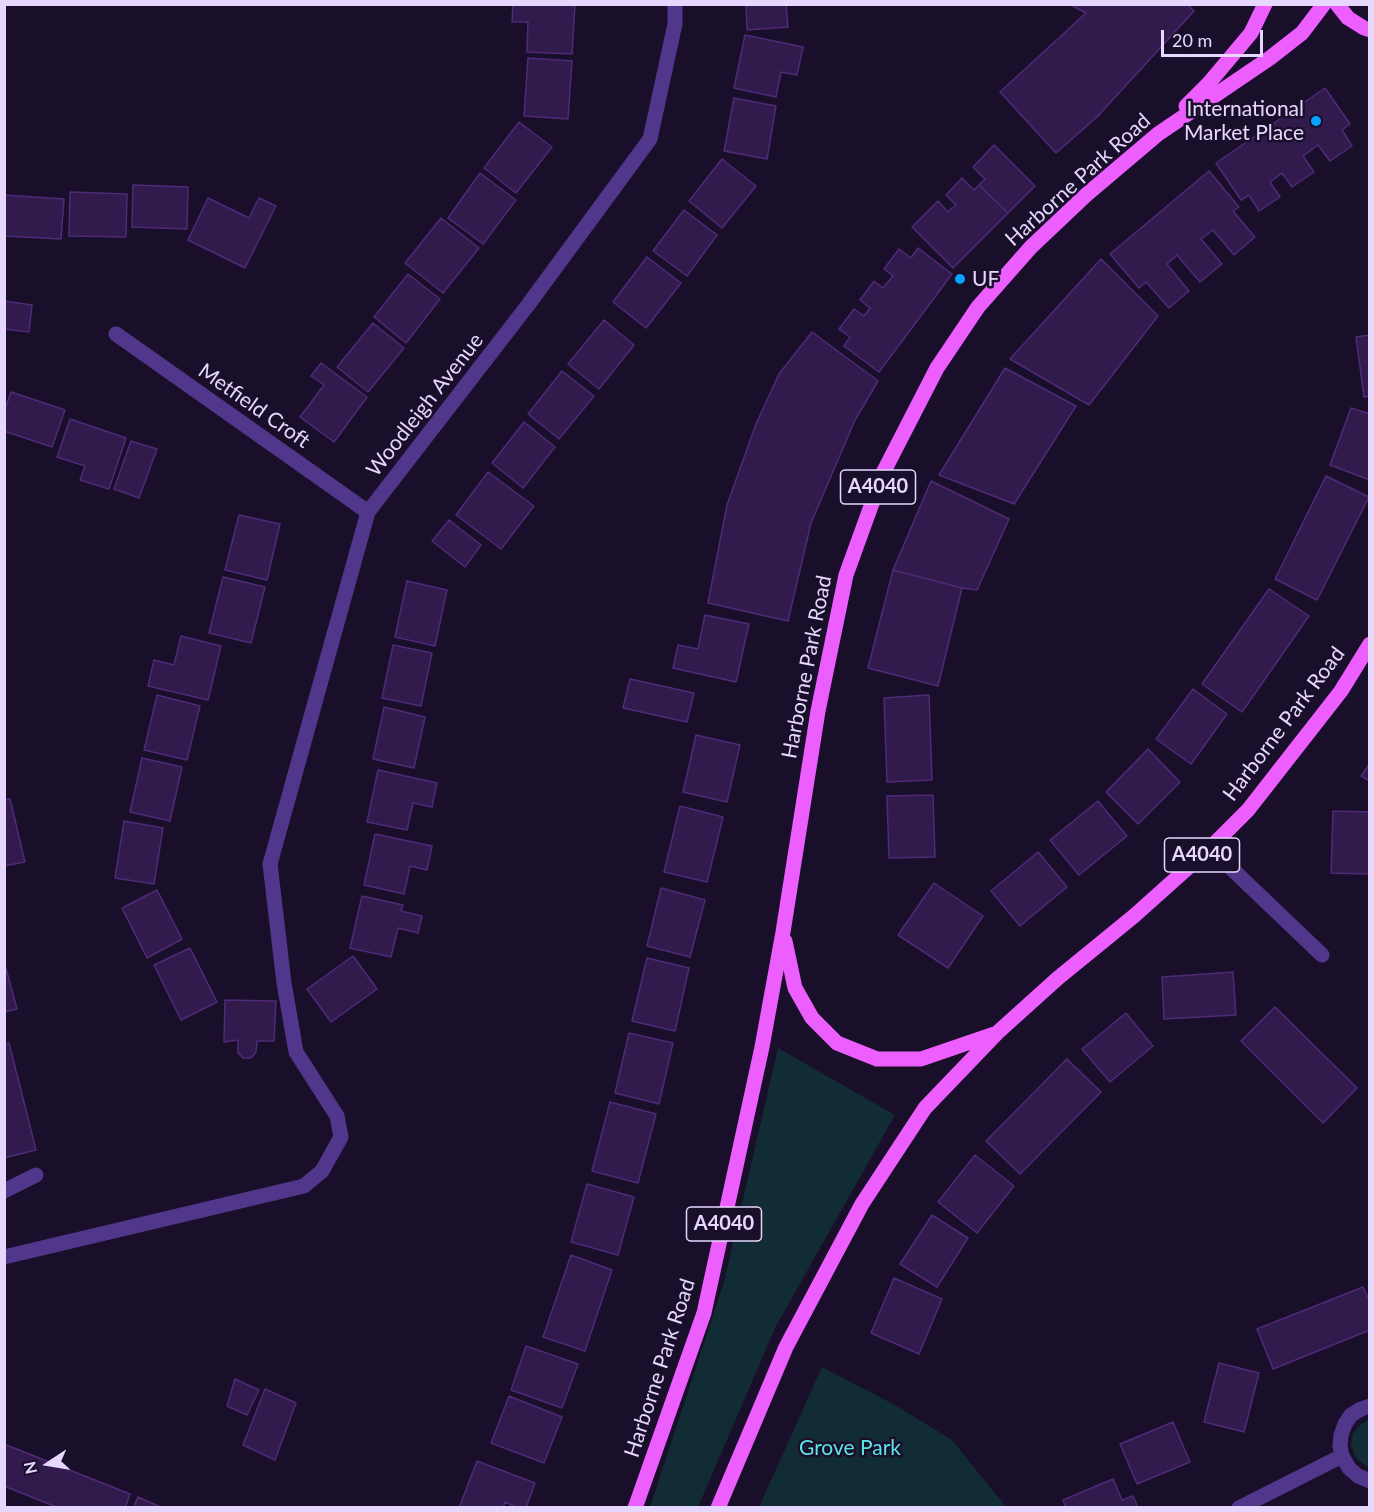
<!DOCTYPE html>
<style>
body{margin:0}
#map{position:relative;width:1374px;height:1512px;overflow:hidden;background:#1a0f2a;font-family:Lato,sans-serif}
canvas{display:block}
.frame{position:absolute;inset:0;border:6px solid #e6d7ff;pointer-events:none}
.north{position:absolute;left:18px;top:1434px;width:60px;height:60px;-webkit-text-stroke:4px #1a0f2a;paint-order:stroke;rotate:258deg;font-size:16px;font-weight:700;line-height:24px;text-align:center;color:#e6d7ff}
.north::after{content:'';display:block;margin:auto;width:21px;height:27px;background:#e6d7ff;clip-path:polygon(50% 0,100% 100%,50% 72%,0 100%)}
.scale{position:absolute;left:1161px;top:30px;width:102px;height:27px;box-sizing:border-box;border:3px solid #e6d7ff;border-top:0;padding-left:8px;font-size:18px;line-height:21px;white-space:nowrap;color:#e6d7ff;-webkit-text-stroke:4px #1a0f2a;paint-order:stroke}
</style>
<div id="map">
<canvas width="1374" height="1512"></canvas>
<div class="frame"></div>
<div class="north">N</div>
<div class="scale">20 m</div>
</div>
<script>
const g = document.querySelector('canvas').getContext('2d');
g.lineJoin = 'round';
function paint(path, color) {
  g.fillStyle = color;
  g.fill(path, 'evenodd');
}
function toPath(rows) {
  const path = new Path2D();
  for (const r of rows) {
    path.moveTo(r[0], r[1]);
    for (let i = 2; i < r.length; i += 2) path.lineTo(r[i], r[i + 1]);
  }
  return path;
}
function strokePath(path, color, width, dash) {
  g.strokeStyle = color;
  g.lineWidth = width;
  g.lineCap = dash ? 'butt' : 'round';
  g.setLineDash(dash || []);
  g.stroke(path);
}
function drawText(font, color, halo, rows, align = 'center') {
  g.font = font + ' Lato,sans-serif';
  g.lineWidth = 5;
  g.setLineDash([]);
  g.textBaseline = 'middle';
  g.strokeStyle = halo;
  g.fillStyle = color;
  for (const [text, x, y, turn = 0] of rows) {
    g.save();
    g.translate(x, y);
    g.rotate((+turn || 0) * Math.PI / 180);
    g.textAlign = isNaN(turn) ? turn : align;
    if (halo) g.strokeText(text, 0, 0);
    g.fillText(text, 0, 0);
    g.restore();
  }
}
paint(toPath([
 [778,1048,895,1115,776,1326,698,1507,650,1507,724,1282],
 [822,1367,895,1405,952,1440,1006,1507,759,1507],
 [1369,1420,1369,1466,1366,1466,1356,1458,1351,1446,1353,1433,1361,1424]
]), '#112c34');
const building = toPath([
 [513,4,575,4,572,54,527,52,528,22,512,22,513,4],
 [746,4,786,4,788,27,747,30,746,4],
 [1069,4,1187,4,1194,11,1097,117,1056,153,1000,92,1086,13,1069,4],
 [745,35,803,47,797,75,781,72,776,97,734,88,745,35],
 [528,58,572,61,568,119,524,116,528,58],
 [1325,88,1350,124,1342,130,1352,146,1330,161,1318,145,1303,156,1314,172,1292,187,1282,173,1270,182,1280,197,1259,211,1249,195,1241,200,1216,163,1325,88],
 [734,98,776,106,767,159,724,151,734,98],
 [519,122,552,147,516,193,484,168,519,122],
 [994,145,1035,186,1008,213,979,185,985,179,973,167,994,145],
 [722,159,756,186,722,228,689,201,722,159],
 [1209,171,1239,207,1233,211,1255,237,1234,255,1213,230,1201,239,1222,264,1200,282,1177,255,1167,264,1189,291,1169,308,1146,282,1139,288,1110,254,1209,171],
 [480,173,516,200,483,244,448,218,480,173],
 [962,178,974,190,979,185,1008,213,953,268,912,227,938,201,948,212,956,205,946,195,962,178],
 [133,185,188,187,187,229,132,227,133,185],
 [70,192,127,194,126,237,69,236,70,192],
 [5,195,64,199,61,239,4,236,5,195],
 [208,198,249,218,259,198,276,206,245,268,188,240,208,198],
 [684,210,717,235,687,276,653,251,684,210],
 [441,218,479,248,443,293,405,263,441,218],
 [918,248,952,274,879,372,844,346,850,337,839,329,854,309,864,316,870,308,860,300,874,281,883,288,893,276,884,269,899,249,911,258,918,248],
 [647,257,681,283,646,328,613,302,647,257],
 [1101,259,1158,316,1089,405,1010,359,1101,259],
 [408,274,440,299,406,343,374,317,408,274],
 [4,301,32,305,29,332,4,329,4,301],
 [604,320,634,345,599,389,568,364,604,320],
 [373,323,404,348,368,392,337,367,373,323],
 [812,332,878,381,855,420,811,523,788,621,708,603,727,505,756,424,779,374,812,332],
 [1370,335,1370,396,1364,397,1356,337,1370,335],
 [321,363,367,397,334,442,300,417,324,385,311,376,321,363],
 [1005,368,1076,406,1014,504,939,475,1005,368],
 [562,371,594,396,559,439,528,414,562,371],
 [11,392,65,410,52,447,4,431,4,412,11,392],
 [1351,408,1370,414,1370,480,1330,465,1351,408],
 [70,419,126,438,109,489,80,480,85,466,57,457,70,419],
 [524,422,555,447,523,488,492,463,524,422],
 [131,441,157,449,139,498,114,489,131,441],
 [488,472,534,506,501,549,456,515,488,472],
 [1326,476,1369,497,1317,600,1275,579,1326,476],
 [931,481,1009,519,977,590,962,588,893,570,931,481],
 [239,515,280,524,267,580,225,570,239,515],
 [449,520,481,545,465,567,432,541,449,520],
 [893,570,962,588,938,686,868,668,893,570],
 [223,577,265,587,251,643,209,633,223,577],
 [407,581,447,590,435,646,395,637,407,581],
 [1269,589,1309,616,1242,712,1202,684,1269,589],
 [705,615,749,624,736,682,673,668,678,645,698,649,705,615],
 [181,636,221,646,208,700,148,686,154,660,174,665,181,636],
 [393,645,432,653,421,706,382,698,393,645],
 [630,679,694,693,687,722,623,708,630,679],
 [1193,689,1227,714,1191,764,1156,739,1193,689],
 [157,695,200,706,187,760,144,750,157,695],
 [929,695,932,780,887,782,884,698,929,695],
 [384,707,425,717,414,768,373,759,384,707],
 [696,735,740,745,727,802,683,792,696,735],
 [1148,749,1180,782,1138,824,1106,792,1148,749],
 [142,758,182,767,170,821,130,812,142,758],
 [1370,763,1370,781,1361,776,1370,763],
 [378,770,437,783,432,807,413,803,407,830,367,822,378,770],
 [933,795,935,857,889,858,887,796,933,795],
 [10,799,25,862,4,866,4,800,10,799],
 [1098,801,1127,836,1079,875,1050,840,1098,801],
 [680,806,723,817,707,882,664,872,680,806],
 [1333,811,1370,812,1370,874,1331,873,1333,811],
 [124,821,163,828,154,884,115,878,124,821],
 [375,834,432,846,427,870,410,866,404,894,364,885,375,834],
 [1038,852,1067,887,1020,926,991,891,1038,852],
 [934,883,983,916,948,968,898,935,934,883],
 [661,888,705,900,690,957,647,946,661,888],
 [157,890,182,939,147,958,122,908,157,890],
 [362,896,403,905,401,911,422,916,418,933,398,928,391,957,350,948,362,896],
 [190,948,217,1002,181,1020,154,965,190,948],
 [353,956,377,989,331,1022,307,989,353,956],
 [647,958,689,968,675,1031,632,1021,647,958],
 [4,961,17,1009,4,1012,4,961],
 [1233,972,1236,1015,1164,1019,1162,977,1233,972],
 [225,1000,276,1001,274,1041,257,1041,256,1052,251,1058,243,1058,238,1053,238,1040,224,1042,225,1000],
 [1275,1007,1357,1088,1323,1123,1241,1041,1275,1007],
 [1126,1013,1153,1046,1110,1082,1082,1049,1126,1013],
 [629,1033,673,1043,659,1104,615,1093,629,1033],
 [9,1043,36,1150,4,1158,4,1044,9,1043],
 [1067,1059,1101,1092,1020,1174,986,1141,1067,1059],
 [610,1102,656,1114,638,1183,592,1171,610,1102],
 [975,1155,1014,1186,977,1233,938,1202,975,1155],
 [587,1184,634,1197,618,1255,571,1242,587,1184],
 [932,1215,968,1238,937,1287,900,1264,932,1215],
 [571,1255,612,1270,585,1351,543,1337,571,1255],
 [894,1278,942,1299,919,1354,871,1333,894,1278],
 [1363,1287,1370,1302,1370,1330,1273,1369,1257,1329,1363,1287],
 [526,1346,578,1364,562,1408,511,1390,526,1346],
 [1219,1363,1259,1373,1244,1432,1204,1422,1219,1363],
 [235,1379,259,1390,247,1415,227,1406,235,1379],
 [265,1389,296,1403,275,1460,243,1445,265,1389],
 [509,1396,562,1417,544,1463,491,1443,509,1396],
 [1173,1422,1190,1462,1137,1484,1120,1444,1173,1422],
 [4,1444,130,1494,125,1508,59,1508,4,1486,4,1444],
 [477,1461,535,1483,526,1508,518,1508,505,1502,503,1508,459,1508,477,1461],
 [1113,1479,1122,1500,1133,1496,1138,1508,1066,1508,1063,1500,1113,1479],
 [138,1497,163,1508,133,1508,138,1497]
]);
paint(building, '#311a4c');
strokePath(building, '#4f2a79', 1.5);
strokePath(toPath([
 [4,1191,36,1175],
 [4,1257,304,1186,322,1171,341,1137,337,1116,296,1052,284,983,270,864]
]), '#51378b', 15);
strokePath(toPath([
 [116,334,368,512],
 [1210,848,1322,955],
 [270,864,368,512,528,305,650,139,675,24,675,4],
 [1370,1406,1361,1409,1351,1415,1345,1424,1341,1435,1340,1446,1342,1456,1349,1468,1358,1476,1370,1481],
 [1239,1508,1342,1456]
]), '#51378b', 15);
strokePath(toPath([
 [1337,4,1348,18,1364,28,1370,30],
 [1186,106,1209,83,1251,33,1265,4],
 [785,941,795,988,812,1018,837,1043,877,1059,921,1059,994,1034],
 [635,1508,704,1313,762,1047,783,932,818,711,846,575,883,473,937,368,978,307,1031,247,1086,195,1158,134,1270,58,1302,33,1324,4],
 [718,1508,786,1347,862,1204,925,1108,997,1033,1058,978,1134,916,1210,848,1248,810,1341,691,1370,644]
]), '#ed5eff', 15);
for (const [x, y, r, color] of [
 [1316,121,6,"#03a3ff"],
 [960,279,6,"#03a3ff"]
]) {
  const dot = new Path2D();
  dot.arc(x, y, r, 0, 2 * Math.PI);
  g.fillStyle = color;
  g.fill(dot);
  strokePath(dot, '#1a0f2a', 2);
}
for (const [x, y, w] of [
 [878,487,75],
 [1202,855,75],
 [724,1224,75]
]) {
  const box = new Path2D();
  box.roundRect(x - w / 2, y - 17, w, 34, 4.5);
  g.fillStyle = '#1a0f2a';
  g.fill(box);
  strokePath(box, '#e6d7ff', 1.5);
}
drawText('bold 20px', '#e6d7ff', null, [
 ["A4040",878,487],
 ["A4040",1202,855],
 ["A4040",724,1224]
]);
drawText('21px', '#e6d7ff', '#1a0f2a', [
 ["International",1304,109],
 ["Market Place",1304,133],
 ["UF",972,279,"left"]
], 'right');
drawText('21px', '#e6d7ff', '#1a0f2a', [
 ["Harborne Park Road",1078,180,-42],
 ["Woodleigh Avenue",425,405,-52],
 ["Metfield Croft",254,406,35],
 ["Harborne Park Road",807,667,-79],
 ["Harborne Park Road",1284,724,-53],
 ["Harborne Park Road",660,1368,-72]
]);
drawText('21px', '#5be5e7', '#1a0f2a', [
 ["Grove Park",850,1448]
]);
</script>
